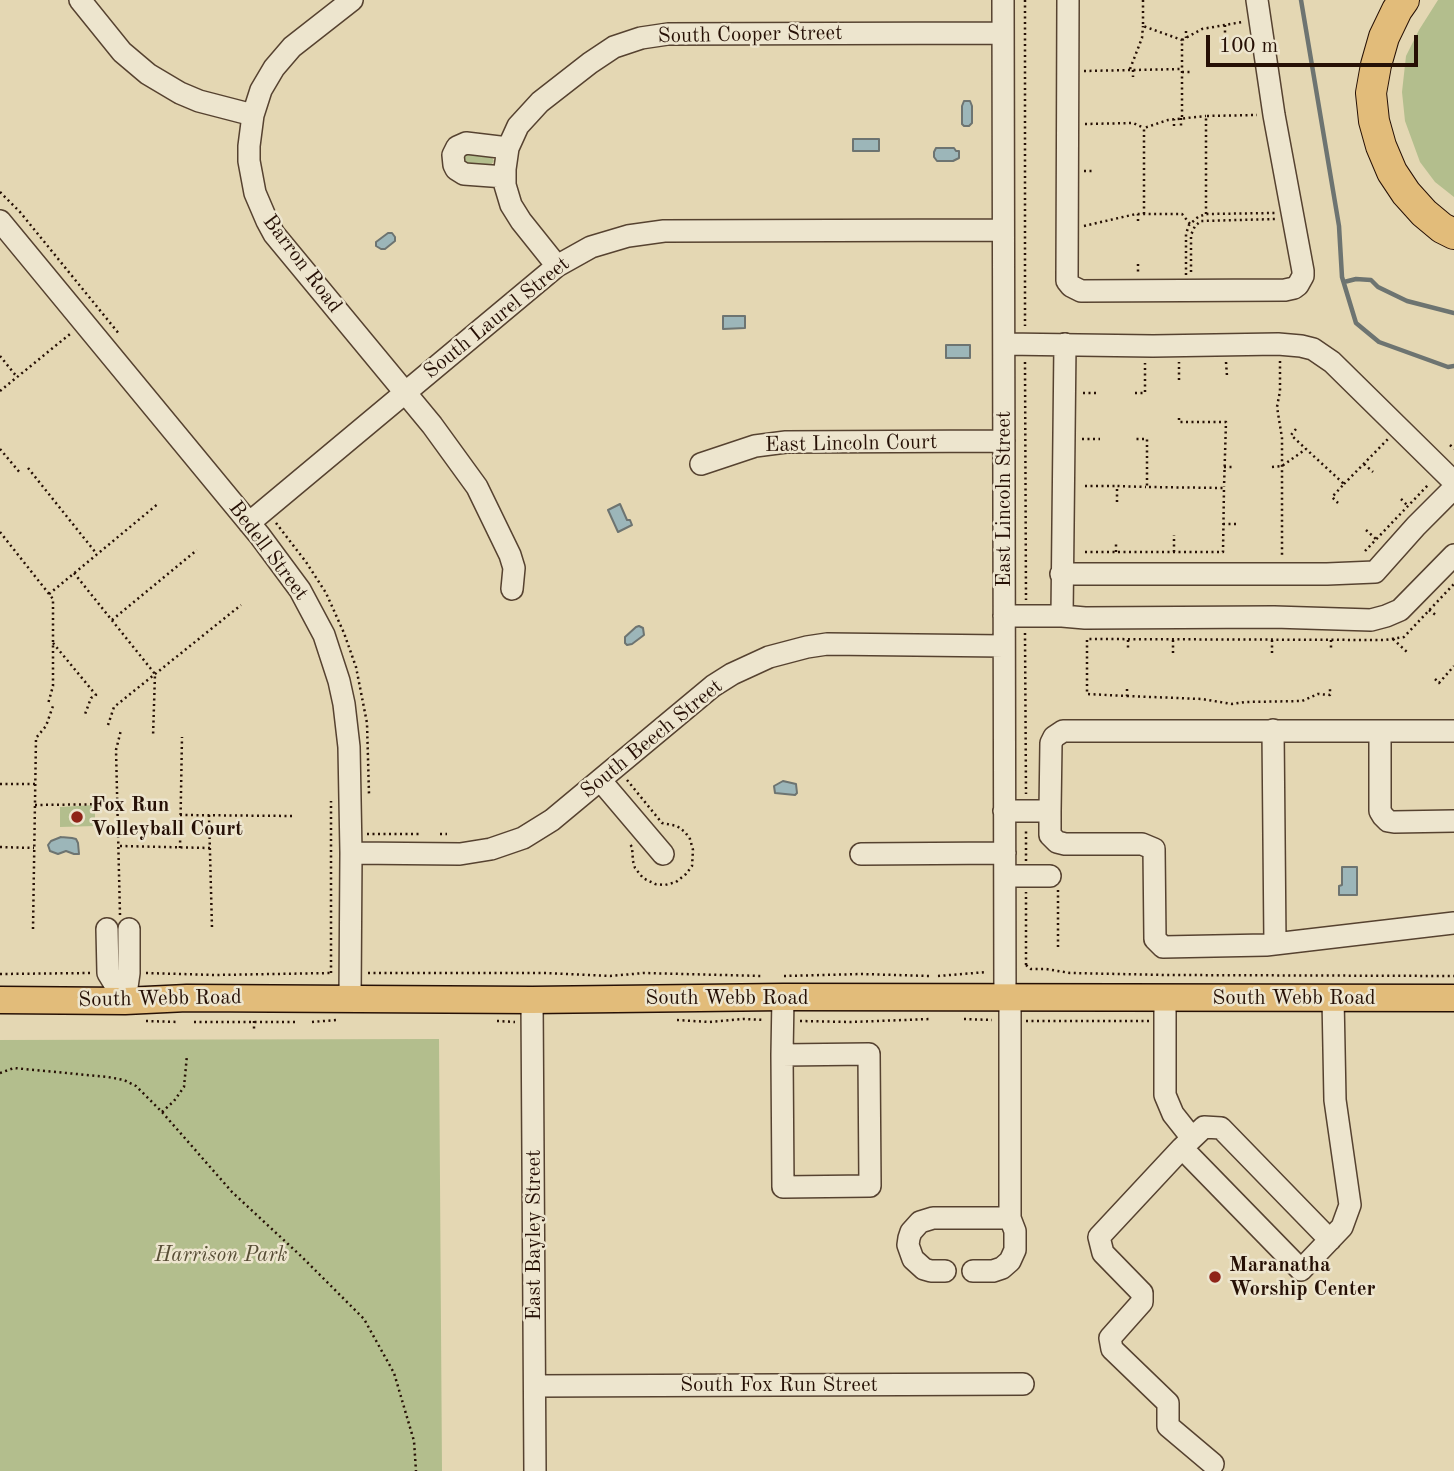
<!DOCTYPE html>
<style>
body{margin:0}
#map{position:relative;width:1454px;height:1471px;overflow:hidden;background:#e4d7b3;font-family:"Old Standard TT",serif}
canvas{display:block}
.scale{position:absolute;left:1206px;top:35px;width:212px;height:32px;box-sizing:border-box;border:4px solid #261005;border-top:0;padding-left:9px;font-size:21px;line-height:24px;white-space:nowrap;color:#261005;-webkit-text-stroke:5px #ede5ce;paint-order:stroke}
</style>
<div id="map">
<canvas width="1454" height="1471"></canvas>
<div class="scale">100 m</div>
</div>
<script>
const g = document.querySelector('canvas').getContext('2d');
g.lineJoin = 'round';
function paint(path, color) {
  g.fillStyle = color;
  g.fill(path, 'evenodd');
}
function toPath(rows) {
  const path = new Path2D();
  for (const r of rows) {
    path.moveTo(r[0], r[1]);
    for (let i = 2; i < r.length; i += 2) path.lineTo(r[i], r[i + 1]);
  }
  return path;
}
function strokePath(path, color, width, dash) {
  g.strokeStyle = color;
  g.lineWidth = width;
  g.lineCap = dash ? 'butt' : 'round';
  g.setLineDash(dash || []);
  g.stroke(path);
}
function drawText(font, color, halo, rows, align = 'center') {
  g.font = font + ' "Old Standard TT",serif';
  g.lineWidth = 5;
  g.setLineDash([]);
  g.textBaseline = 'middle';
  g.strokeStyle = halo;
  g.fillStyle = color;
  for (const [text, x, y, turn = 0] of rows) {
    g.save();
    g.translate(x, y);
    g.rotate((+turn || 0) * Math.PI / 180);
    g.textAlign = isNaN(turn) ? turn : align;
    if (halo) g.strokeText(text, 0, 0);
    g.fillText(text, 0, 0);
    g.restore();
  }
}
paint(toPath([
 [1438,0,1454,0,1454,197,1435,182,1420,162,1405,121,1402,92,1406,56,1419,30],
 [467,153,491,156,494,161,490,166,466,164,464,163,462,156],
 [95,805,95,826,60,827,60,807],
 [439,1039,442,1471,0,1471,0,1040]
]), '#b3be8d');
const water = toPath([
 [964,101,970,101,972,106,972,123,969,126,964,126,962,124,962,106,964,101],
 [853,139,879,139,879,151,853,151,853,139],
 [936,148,954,148,956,151,959,151,959,158,953,161,937,161,934,157,934,152,936,148],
 [388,233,392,233,395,237,395,241,385,249,381,249,376,246,376,242,388,233],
 [723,316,745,316,745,328,723,329,723,316],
 [946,345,970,345,970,358,946,358,946,345],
 [620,504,627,520,630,520,632,525,618,532,608,510,620,504],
 [639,626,643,628,644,635,632,644,627,645,625,643,625,637,636,627,639,626],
 [783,781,796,784,797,793,795,795,775,793,774,786,783,781],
 [61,837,72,838,76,839,78,843,79,854,74,854,66,851,58,854,50,851,48,845,51,841,61,837],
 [1342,867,1357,867,1357,895,1339,895,1339,886,1342,885,1342,867]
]);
paint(water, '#9cb6b9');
strokePath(water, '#6d7471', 2);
strokePath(toPath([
 [1301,0,1339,226,1342,277,1356,323,1379,342,1448,367,1454,366],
 [1344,282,1356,279,1371,280,1378,287,1407,301,1454,313]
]), '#6d7471', 4.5);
const minor = toPath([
 [80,0,122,52,148,74,180,93,199,101,253,115],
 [352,0,292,47,274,68,261,90,253,115,249,146,249,161,255,193,267,221,274,234,432,425,477,487,510,555,514,568,512,589],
 [1003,0,1005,997],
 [1068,0,1067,281,1071,286,1081,291,1285,290,1294,288,1298,285,1303,276,1303,271,1274,115,1257,0],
 [505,177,464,174,456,169,454,165,453,155,457,147,466,143,508,148],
 [0,221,260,536,300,590,324,635,339,681,344,704,349,747,351,853,350,998],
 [557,266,521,221,511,205,505,185,505,169,508,148,518,126,540,102,590,63,614,47,641,38,668,34,1003,33],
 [1004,344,1153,346,1278,344,1301,346,1313,349,1332,362,1454,482],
 [701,464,755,446,786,442,1004,441],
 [249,523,557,266,591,247,628,236,664,231,1003,230],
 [1061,574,1327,574,1375,572,1416,526,1454,488],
 [1004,616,1062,616,1085,618,1274,617,1371,620,1386,616,1400,610,1454,555],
 [1062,616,1065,344],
 [1273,730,1275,944],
 [1380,731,1380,811,1383,816,1388,821,1394,822,1454,821],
 [1454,731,1063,731,1054,737,1051,743,1050,811,1050,835,1057,842,1065,844,1142,844,1154,849,1155,939,1163,947,1266,945,1454,923],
 [601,781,663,854],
 [1004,811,1050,811],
 [351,853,460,854,491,849,523,838,552,820,713,686,732,674,769,657,807,647,827,644,1004,646],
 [861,854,1005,853],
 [1005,876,1050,876],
 [107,929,108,973,125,1001,129,973,129,929],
 [1165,998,1165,1095,1173,1114,1192,1138],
 [532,1000,535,1471],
 [782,1055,869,1054,870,1186,783,1187,782,1055,783,997],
 [1182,1148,1204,1127,1221,1128,1330,1240],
 [945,1271,931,1271,924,1269,913,1259,908,1245,909,1238,911,1232,920,1222,933,1218,1010,1218],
 [973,1271,993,1271,1002,1268,1010,1261,1015,1250,1015,1231,1010,1218,1010,997],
 [535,1386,1023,1384],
 [1213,1464,1168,1426,1168,1403,1112,1349,1110,1338,1142,1302,1142,1293,1103,1253,1099,1237,1182,1148,1301,1270,1342,1227,1350,1205,1335,1100,1333,998]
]);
const major = toPath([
 [0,1000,125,1001,187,998,532,1000,783,997,1454,998]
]);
const highway = toPath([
 [1404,0,1397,10,1384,37,1376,65,1371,93,1374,121,1381,146,1392,172,1406,193,1424,213,1442,228,1454,234]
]);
strokePath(minor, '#564230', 24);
strokePath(major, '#261005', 29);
strokePath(highway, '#261005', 32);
strokePath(toPath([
 [1025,0,1025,326],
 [1143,0,1143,26,1182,40],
 [1225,25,1225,34],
 [1186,31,1186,38],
 [1130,69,1142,38,1143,26],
 [1133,70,1133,77],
 [1084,71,1182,69],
 [1182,72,1192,72],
 [1182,117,1182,40,1202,29,1242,22],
 [1181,118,1181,128],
 [1085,124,1133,123,1144,128],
 [1174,126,1174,119],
 [1084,171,1095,171],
 [0,192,20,212,120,335],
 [1144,214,1144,128,1168,120,1206,116],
 [1206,214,1206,116,1257,115],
 [1138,221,1138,214],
 [1084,226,1136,214,1182,214,1190,224],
 [1138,264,1138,275],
 [1191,272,1191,235,1195,226,1201,221,1276,219],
 [1186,275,1186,234,1189,225,1198,217,1206,214,1275,213],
 [0,356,17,377],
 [1280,361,1280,391,1277,407,1282,438,1282,557],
 [1025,362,1026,600],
 [1226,362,1227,376],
 [1179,380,1179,362],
 [0,391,70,334],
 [1083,393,1097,393],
 [1135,393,1145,393,1145,363],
 [1179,418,1179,422,1226,422,1224,487],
 [1296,429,1291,435,1306,449],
 [1082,439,1100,439],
 [1450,445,1454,449],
 [0,449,21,474],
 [1364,464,1373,472],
 [1224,467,1233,467],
 [1272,467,1282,466,1306,449,1344,484,1332,497,1338,503],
 [28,468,96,553],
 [1344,484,1388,439],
 [1085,486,1117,486],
 [1401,499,1408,506],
 [1117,502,1117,486,1146,487],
 [276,523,306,562,326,593,344,633,356,667,367,723,369,794],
 [1223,524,1236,524],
 [1366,530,1376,539],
 [0,532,53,599,53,686,48,704],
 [1365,551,1428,485],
 [1085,552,1223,552,1224,488,1147,487,1147,439,1134,439],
 [1116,552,1116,541],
 [1174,552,1174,535],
 [74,573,155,674,153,737],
 [49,594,159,503],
 [1429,610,1437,616],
 [112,620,197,550],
 [1025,633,1026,794],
 [1393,639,1407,652],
 [1128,640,1128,650],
 [1173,640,1173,653],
 [1272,640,1272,656],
 [1331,640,1331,650],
 [53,643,96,695,91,698,84,717],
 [1435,679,1439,683,1454,666],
 [1127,689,1127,696,1087,694,1087,639,1385,640,1404,637,1454,584],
 [1127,696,1202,699,1232,704,1245,702,1302,701,1318,694,1330,695,1330,689],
 [108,725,114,707,241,605],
 [627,780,662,823,677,826,685,832,690,839,693,850,692,866,686,874,676,882,665,885,655,884,643,878,635,868,633,861,632,847,629,843],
 [0,784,35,784],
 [35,805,118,804],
 [180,815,294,816],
 [209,815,212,928],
 [367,834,419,834],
 [440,834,447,834],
 [120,846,210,848],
 [0,847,34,848],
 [180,848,182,737],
 [1026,861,1026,829],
 [1058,890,1058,947],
 [120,915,116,750,121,730],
 [33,929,36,738,46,726,53,706],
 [1026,965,1031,969,1046,969,1070,973,1167,975,1454,976],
 [1026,965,1026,892],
 [146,973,215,975,332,973],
 [331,973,331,801],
 [368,973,546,973,610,976,644,973,763,976],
 [0,974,91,973],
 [784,976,861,974,931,976],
 [938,976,987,972],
 [964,1019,992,1020],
 [677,1020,709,1022,743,1019,764,1020],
 [146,1021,178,1022],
 [254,1021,254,1032],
 [497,1021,515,1022],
 [800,1021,851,1022,930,1019],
 [1026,1021,1149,1021],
 [194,1022,295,1022],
 [312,1022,336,1020],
 [0,1073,14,1068,108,1077,124,1080,136,1086,162,1112,232,1192,302,1257,364,1319,394,1373,414,1441,416,1471],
 [162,1112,174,1101,184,1087,187,1055]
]), '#261005', 2.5, [2, 3.5]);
strokePath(minor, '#ede5ce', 21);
strokePath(major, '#e2bc7a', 26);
strokePath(highway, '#e2bc7a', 30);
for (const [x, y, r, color] of [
 [77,817,7,"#8f2418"],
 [1215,1277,7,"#8f2418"]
]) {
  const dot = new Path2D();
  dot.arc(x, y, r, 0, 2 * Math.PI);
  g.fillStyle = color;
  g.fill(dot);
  strokePath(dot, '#ede5ce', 2.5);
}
drawText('21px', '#261005', '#ede5ce', [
 ["South Cooper Street",750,35,-1],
 ["Barron Road",302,264,53],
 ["South Laurel Street",497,318,-39],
 ["East Lincoln Court",851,444,-1],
 ["East Lincoln Street",1004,499,-90],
 ["Bedell Street",268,551,53],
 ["South Beech Street",652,739,-39],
 ["South Webb Road",727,998],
 ["South Webb Road",1294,998],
 ["South Webb Road",160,999,-1],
 ["East Bayley Street",534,1235,-90],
 ["South Fox Run Street",779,1385]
]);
drawText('bold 21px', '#261005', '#ede5ce', [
 ["Fox Run",91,805],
 ["Volleyball Court",91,829],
 ["Maranatha",1229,1265],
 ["Worship Center",1229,1289]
], 'left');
drawText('italic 21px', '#574d35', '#ede5ce', [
 ["Harrison Park",221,1255]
]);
</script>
